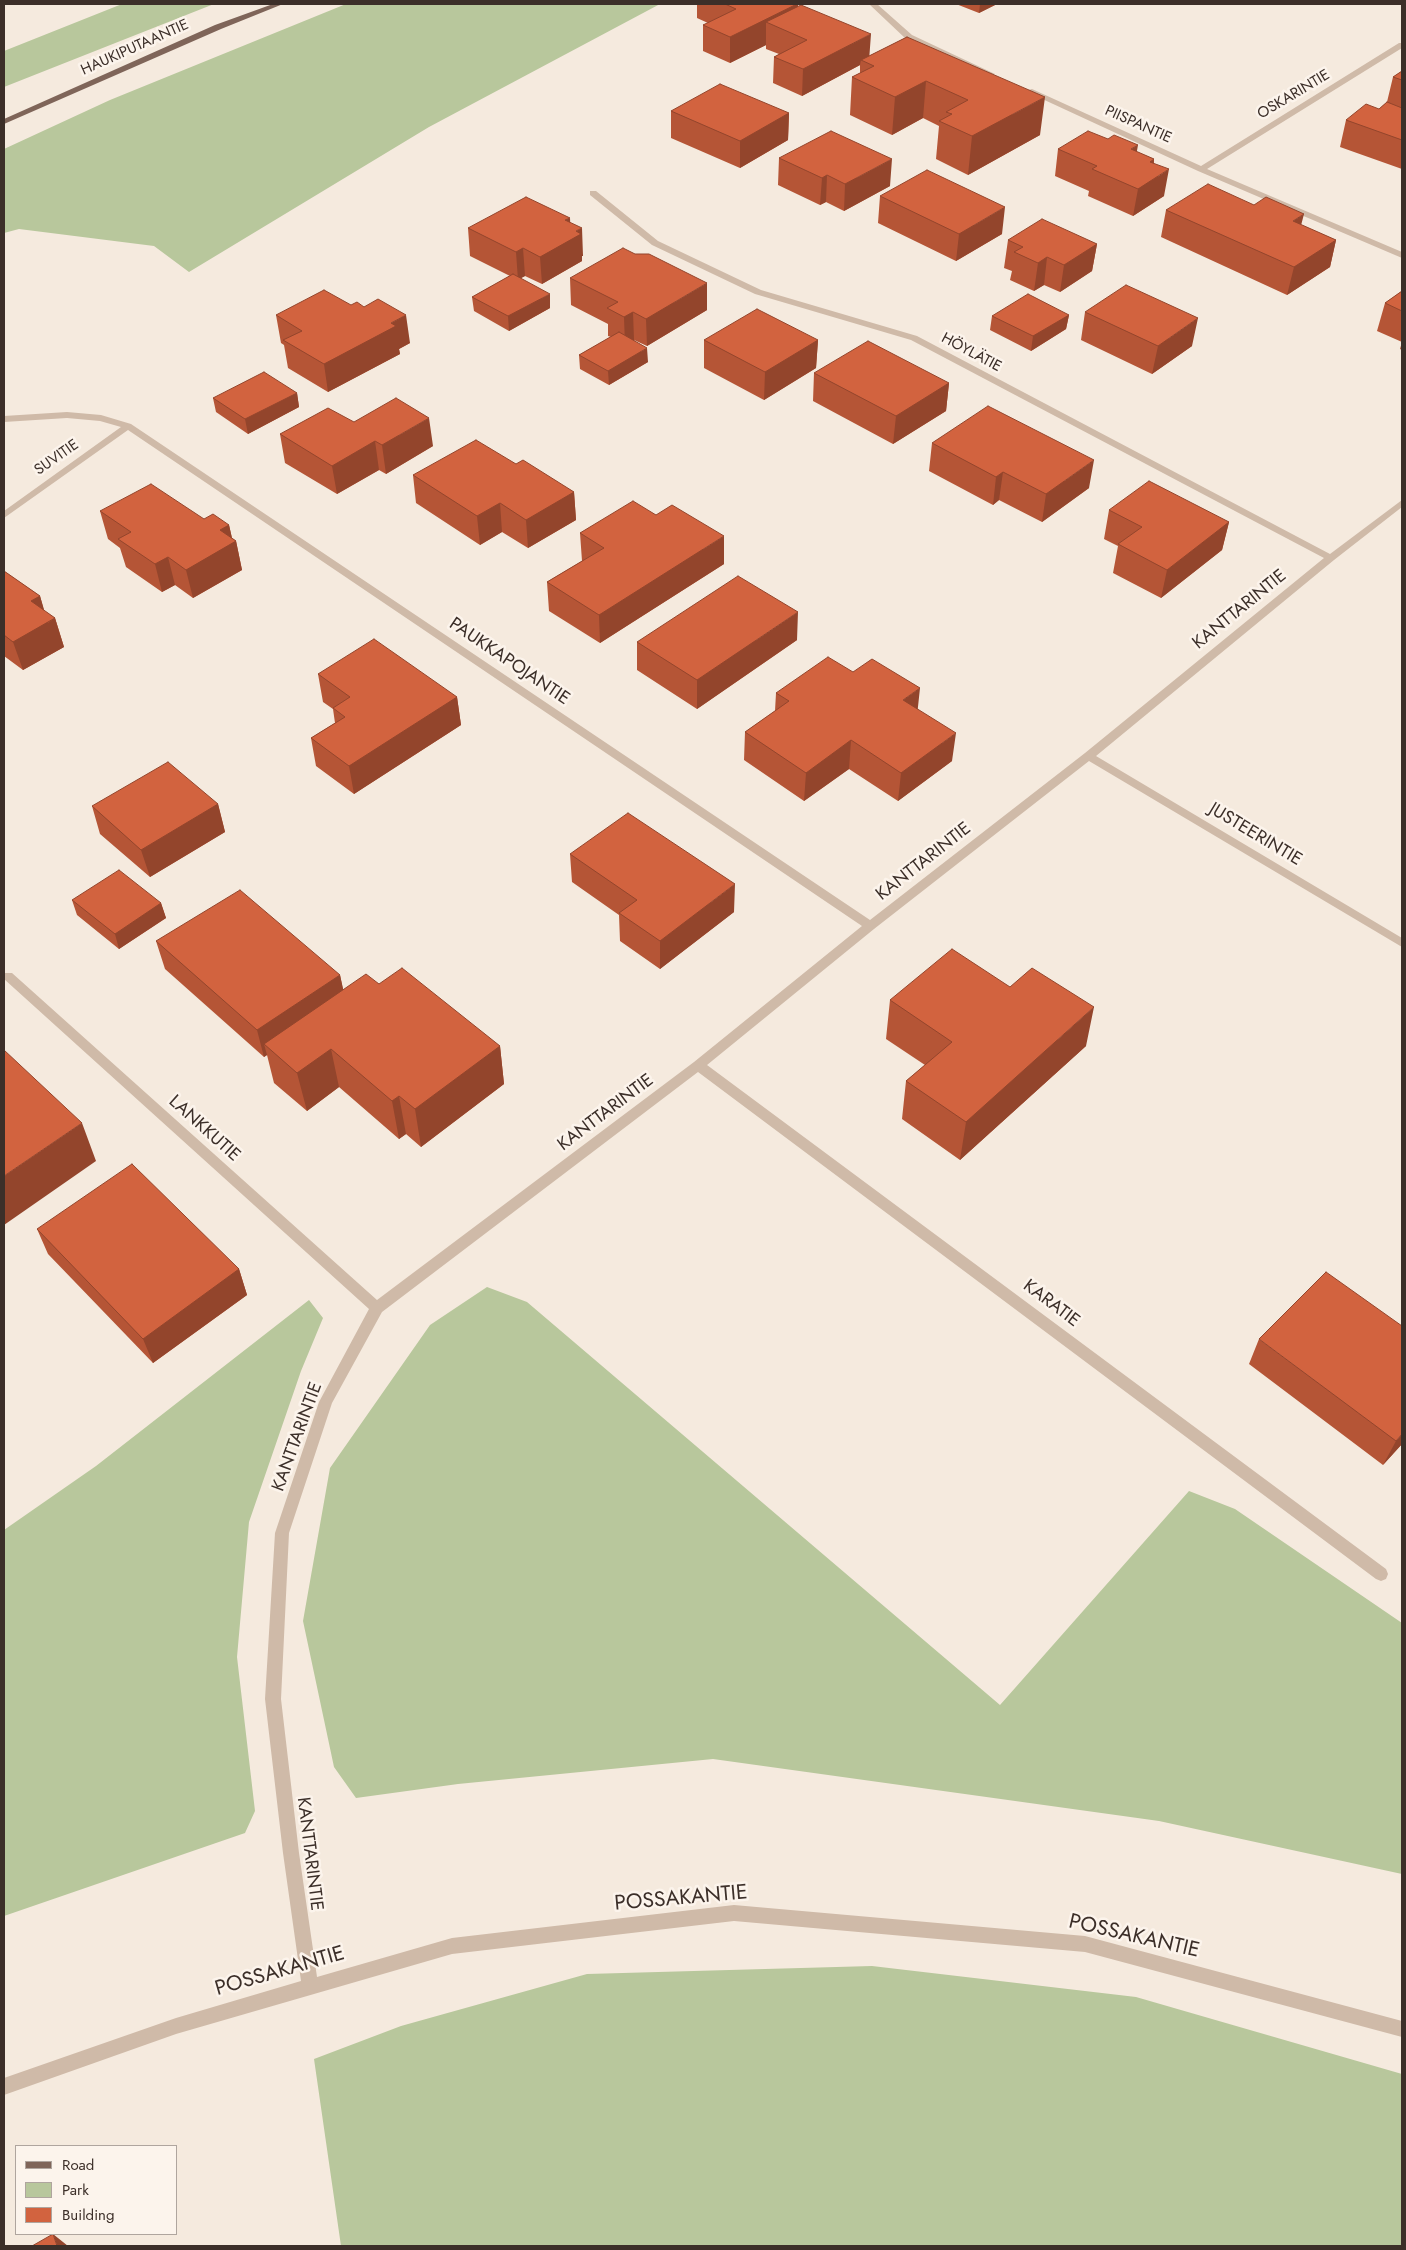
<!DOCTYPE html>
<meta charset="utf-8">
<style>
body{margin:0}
#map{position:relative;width:1406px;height:2250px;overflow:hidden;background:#f5eade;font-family:Jost,sans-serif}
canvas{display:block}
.frame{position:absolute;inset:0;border:5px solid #3c2f29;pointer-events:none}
.legend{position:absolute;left:15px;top:2145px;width:162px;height:90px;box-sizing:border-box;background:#fcf4ec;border:1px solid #afa59e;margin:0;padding:6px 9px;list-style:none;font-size:15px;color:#3c2f29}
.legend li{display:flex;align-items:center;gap:10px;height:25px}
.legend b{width:25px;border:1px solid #afa59e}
</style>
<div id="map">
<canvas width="1406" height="2250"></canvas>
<div class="frame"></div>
<ul class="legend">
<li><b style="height:6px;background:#7f6559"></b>Road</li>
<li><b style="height:14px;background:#b8c79c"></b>Park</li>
<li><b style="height:14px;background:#d2633f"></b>Building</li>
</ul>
</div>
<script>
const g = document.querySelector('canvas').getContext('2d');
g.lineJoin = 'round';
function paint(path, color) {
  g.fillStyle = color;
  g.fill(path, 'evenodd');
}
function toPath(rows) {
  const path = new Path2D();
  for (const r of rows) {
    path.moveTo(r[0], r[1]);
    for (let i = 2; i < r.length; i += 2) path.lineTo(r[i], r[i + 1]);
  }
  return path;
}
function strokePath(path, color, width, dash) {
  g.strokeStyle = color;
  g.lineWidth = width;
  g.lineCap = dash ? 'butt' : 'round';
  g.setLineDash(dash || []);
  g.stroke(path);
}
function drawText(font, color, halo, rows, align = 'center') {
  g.font = font + ' Jost,sans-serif';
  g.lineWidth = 5;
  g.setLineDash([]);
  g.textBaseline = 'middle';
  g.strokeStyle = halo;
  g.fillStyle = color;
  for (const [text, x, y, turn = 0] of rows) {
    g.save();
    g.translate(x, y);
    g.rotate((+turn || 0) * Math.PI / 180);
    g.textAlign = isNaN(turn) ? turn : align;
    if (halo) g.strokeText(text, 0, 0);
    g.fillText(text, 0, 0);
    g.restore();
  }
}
paint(toPath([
 [122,4,214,4,4,87,4,51],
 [346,4,660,4,429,127,189,272,154,246,19,229,4,233,4,149,110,100],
 [487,1287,527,1302,1000,1705,1189,1491,1235,1509,1402,1623,1402,1874,1159,1821,713,1759,458,1784,356,1798,334,1767,303,1621,330,1468,430,1325],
 [309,1300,323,1318,301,1371,249,1522,237,1657,255,1811,245,1833,4,1916,4,1530,96,1466],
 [872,1966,1136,1997,1402,2074,1402,2246,341,2246,314,2059,401,2026,587,1974]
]), '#b8c79c');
paint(toPath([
 [869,4,877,4,912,35,995,74,988,76,906,39,869,4],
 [1399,43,1402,43,1402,48,1207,169,1402,252,1402,258,1198,171,1025,91,1032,89,1201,166,1399,43],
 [590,191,596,191,658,241,761,290,917,336,1330,554,1402,500,1402,507,1334,560,1096,756,1402,938,1402,947,1089,761,874,929,707,1065,1386,1569,1388,1574,1386,1579,1381,1581,1376,1579,698,1072,382,1312,332,1403,289,1533,281,1699,299,1853,317,1977,452,1938,734,1905,1085,1936,1402,2021,1402,2037,1085,1952,734,1921,452,1954,176,2034,4,2095,4,2078,176,2018,301,1981,283,1853,265,1699,275,1533,319,1402,369,1309,4,979,4,973,12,973,377,1300,694,1062,862,926,128,430,4,518,4,511,121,427,100,421,67,418,4,422,4,416,67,412,101,415,131,424,870,920,1085,753,1324,558,911,340,755,294,652,245,590,195,590,191]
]), '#cfbaa8');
paint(toPath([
 [273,4,283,4,221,29,4,124,4,119,215,25,273,4]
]), '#7f6559');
paint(toPath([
 [697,4,798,4,798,7,869,56,907,37,1040,135,968,175,936,159,939,126,923,118,892,135,850,115,852,77,860,73,860,65,802,96,773,83,774,57,779,54,766,49,766,45,730,63,703,51,703,25,708,23,697,18],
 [956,4,997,4,979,13],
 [1402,71,1402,169,1340,147,1346,120,1379,109,1387,102,1393,77],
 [671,111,789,113,788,140,740,168,671,138],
 [1058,149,1137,152,1154,159,1154,163,1164,196,1133,216,1088,196,1089,191,1055,176],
 [779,158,890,186,844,211,826,202,820,205,778,185],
 [880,196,1002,234,956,261,878,223],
 [1254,205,1336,240,1330,267,1287,295,1161,237,1166,210],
 [570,223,583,256,582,256,582,261,542,284,525,276,520,278,550,308,509,331,474,311,472,297,510,276,470,256,468,228],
 [1008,240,1097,244,1092,271,1060,292,1044,285,1034,291,1010,280,1012,271,1004,268],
 [570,278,707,310,647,346,634,340,648,362,609,385,580,369,579,355,611,337,608,336,608,324,571,305],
 [1402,291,1402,350,1400,349,1402,342,1377,331,1385,303],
 [351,305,410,343,399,349,400,354,328,392,288,368,284,345,281,343,276,315],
 [1085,312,1192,346,1152,374,1081,340],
 [1069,315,1066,329,1031,351,990,330,992,316],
 [704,340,818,340,816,368,764,400,704,368],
 [814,373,949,383,946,411,893,444,813,401],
 [297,393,299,407,248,434,216,412,213,398],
 [354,422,433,446,386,474,379,470,337,494,285,463,280,434],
 [932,443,1089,488,1042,522,999,500,993,505,929,471],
 [516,464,574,492,576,520,528,548,502,532,480,545,416,503,413,475],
 [1109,510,1229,522,1222,550,1161,598,1113,573,1118,546,1104,539],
 [100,511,204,519,229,525,232,538,236,541,242,570,193,598,175,585,162,592,126,567,120,548,108,539],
 [656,515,724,564,600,643,549,611,547,582,582,561,580,533],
 [4,571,40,596,44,611,55,618,64,647,23,670,4,656],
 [797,640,697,709,637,670,637,642],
 [853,672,918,710,952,761,898,801,849,769,804,801,744,760,745,732,775,711,776,693],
 [318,674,457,697,461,725,354,794,316,766,311,738,335,723,333,709,323,702],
 [218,804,225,832,150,877,100,834,92,806],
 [570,854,734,912,660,969,620,941,619,915,572,882],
 [72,900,161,903,166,918,119,949,77,915],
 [156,941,340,975,343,990,379,984,500,1046,504,1084,421,1147,406,1134,399,1139,339,1087,307,1111,274,1083,267,1055,264,1057,165,969],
 [890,1000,1086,1046,960,1160,902,1119,906,1081,925,1065,886,1039],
 [37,1229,239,1269,247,1295,153,1363,48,1254],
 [1259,1339,1402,1444,1383,1465,1249,1364]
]), '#b55536');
paint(toPath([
 [797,4,798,4,797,29,766,22,766,45,730,63,730,37],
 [980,4,997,4,979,13],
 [871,34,869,61,861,60,860,65,802,96,803,69],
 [926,81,923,118,892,135,895,97],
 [1045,97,1040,135,968,175,972,136],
 [789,113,788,140,740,168,740,141],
 [1138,145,1133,173,1131,149],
 [892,159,890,186,844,211,845,184],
 [1154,159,1151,181,1169,169,1164,196,1133,216,1138,189,1150,162],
 [827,175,826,202,820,205,822,178],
 [1005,207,1002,234,956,261,959,234],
 [1304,214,1297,241,1293,221],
 [570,218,571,239,576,231,582,228,583,256,582,256,582,261,542,284,540,257,565,220],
 [1336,240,1330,267,1287,295,1294,267],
 [1097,244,1092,271,1060,292,1064,265],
 [523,248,525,276,518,280,516,252],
 [1047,257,1044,285,1034,291,1038,263],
 [707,283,707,310,647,346,646,319],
 [550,294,550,308,509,331,508,316],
 [633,312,634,340,625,345,624,317],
 [406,315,410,343,399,349,400,354,328,392,324,364,391,323],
 [1069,315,1066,329,1031,351,1033,336],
 [1198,318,1192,346,1152,374,1158,346],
 [818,340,816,368,764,400,765,372],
 [647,348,648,362,609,385,608,371],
 [949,383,946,411,893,444,896,416],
 [297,393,299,407,248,434,245,419],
 [429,418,433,446,386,474,382,445],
 [375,441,379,470,337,494,332,466],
 [1094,460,1089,488,1042,522,1046,494],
 [1003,472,999,500,993,505,996,477],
 [574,492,576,520,528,548,526,520],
 [500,503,502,532,480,545,477,516],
 [1229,522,1222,550,1161,598,1167,570],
 [229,525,233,543,236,541,242,570,193,598,186,570,220,530],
 [724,536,724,564,600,643,599,615],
 [168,557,175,585,162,592,155,564],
 [40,596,48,623,55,618,64,647,23,670,13,642,31,601],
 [798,612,797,640,697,709,697,680],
 [920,688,917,716,903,700],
 [457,697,461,725,354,794,349,766],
 [956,733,952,761,898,801,901,773],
 [851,740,849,769,804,801,806,773],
 [218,804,225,832,150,877,141,850],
 [735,884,734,912,660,969,660,941],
 [161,903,166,918,119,949,115,934],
 [340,975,346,1002,264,1044,267,1055,264,1057,257,1030],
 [1094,1007,1086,1046,960,1160,966,1122],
 [500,1046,504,1084,421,1147,415,1109],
 [331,1049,339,1087,307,1111,297,1073],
 [399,1096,406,1134,399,1139,392,1101],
 [82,1123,96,1161,4,1225,4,1176],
 [239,1269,247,1295,153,1363,143,1339],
 [1402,1434,1402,1444,1383,1465,1396,1441],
 [53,2234,68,2246,57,2246]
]), '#93452c');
const building = toPath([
 [725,4,797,4,730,37,703,25,736,9,725,4],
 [801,5,871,34,803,69,774,57,807,40,766,22,801,5],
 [907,37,1045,97,972,136,939,121,952,114,946,112,968,100,926,81,895,97,852,77,874,66,861,60,907,37],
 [1402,71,1402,80,1393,77,1402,71],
 [720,84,789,113,740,141,671,111,720,84],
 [1387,102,1402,108,1402,140,1346,120,1366,104,1379,109,1387,102],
 [831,131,892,159,845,184,827,175,822,178,779,158,831,131],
 [1088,131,1108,139,1114,135,1138,145,1131,149,1154,159,1150,162,1169,169,1138,189,1092,169,1097,166,1058,149,1088,131],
 [927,170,1005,207,959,234,880,196,927,170],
 [1208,184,1254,205,1266,197,1304,214,1293,221,1336,240,1294,267,1166,210,1208,184],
 [526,197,570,218,565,220,582,228,576,231,581,234,540,257,523,248,516,252,468,228,526,197],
 [1042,219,1097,244,1064,265,1047,257,1038,263,1014,252,1023,247,1008,240,1042,219],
 [623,248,635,254,649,254,707,283,646,319,633,312,624,317,607,308,618,302,570,278,623,248],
 [513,274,550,294,508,316,472,297,513,274],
 [1126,285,1198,318,1158,346,1085,312,1126,285],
 [324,290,351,305,357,302,364,307,378,299,406,315,391,323,396,326,324,364,283,340,302,331,276,315,324,290],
 [1402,291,1402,311,1385,303,1402,291],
 [1028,294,1069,315,1033,336,992,316,1028,294],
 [757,309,818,340,765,372,704,340,757,309],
 [619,332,647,348,608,371,579,355,619,332],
 [868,341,949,383,896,416,814,373,868,341],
 [264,372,297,393,245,419,213,398,264,372],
 [396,398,429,418,382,445,375,441,332,466,280,434,328,408,354,422,396,398],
 [988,406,1094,460,1046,494,1003,472,996,477,932,443,988,406],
 [476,440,516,464,523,460,574,492,526,520,500,503,477,516,413,475,476,440],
 [1149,481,1229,522,1167,570,1118,544,1142,527,1109,510,1149,481],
 [151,484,204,519,213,514,229,525,220,530,236,541,186,570,168,557,155,564,118,539,131,532,100,511,151,484],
 [633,501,656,515,672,505,724,536,599,615,547,582,604,548,580,533,633,501],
 [4,571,40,596,31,601,55,618,13,642,4,635,4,571],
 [738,576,798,612,697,680,637,642,738,576],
 [374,639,457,697,349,766,311,738,345,717,333,708,350,697,318,674,374,639],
 [828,657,853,672,872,659,920,688,903,700,956,733,901,773,851,740,806,773,745,732,789,701,776,693,828,657],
 [168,762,218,804,141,850,92,806,168,762],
 [628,813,735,884,660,941,619,913,637,900,570,854,628,813],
 [119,870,161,903,115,934,72,900,119,870],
 [240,890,340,975,257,1030,156,941,240,890],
 [952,949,1010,987,1032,968,1094,1007,966,1122,906,1081,952,1042,890,1000,952,949],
 [402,968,500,1046,415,1109,399,1096,392,1101,331,1049,297,1073,264,1044,366,974,379,984,402,968],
 [4,1050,82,1123,4,1176,4,1050],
 [132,1164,239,1269,143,1339,37,1229,132,1164],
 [1326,1272,1402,1326,1402,1434,1396,1441,1259,1339,1326,1272],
 [53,2234,57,2246,32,2246,53,2234]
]);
paint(building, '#d2633f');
strokePath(building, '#93452c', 1);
drawText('15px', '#3c2f29', '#fcf4ec', [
 ["HAUKIPUTAANTIE",135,48,-24],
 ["OSKARINTIE",1294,95,-31],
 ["PIISPANTIE",1138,125,24],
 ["HÖYLÄTIE",971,353,28],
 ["SUVITIE",57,458,-35]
]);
drawText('18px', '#3c2f29', '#fcf4ec', [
 ["KANTTARINTIE",1240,610,-39],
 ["PAUKKAPOJANTIE",509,662,34],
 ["JUSTEERINTIE",1255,835,31],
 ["KANTTARINTIE",924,862,-38],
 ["KANTTARINTIE",606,1113,-37],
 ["LANKKUTIE",204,1129,42],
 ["KARATIE",1051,1304,37],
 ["KANTTARINTIE",298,1437,-70],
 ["KANTTARINTIE",309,1854,83]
]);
drawText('21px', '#3c2f29', '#fcf4ec', [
 ["POSSAKANTIE",681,1899,-5],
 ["POSSAKANTIE",1134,1937,13],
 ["POSSAKANTIE",280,1972,-16]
]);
</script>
